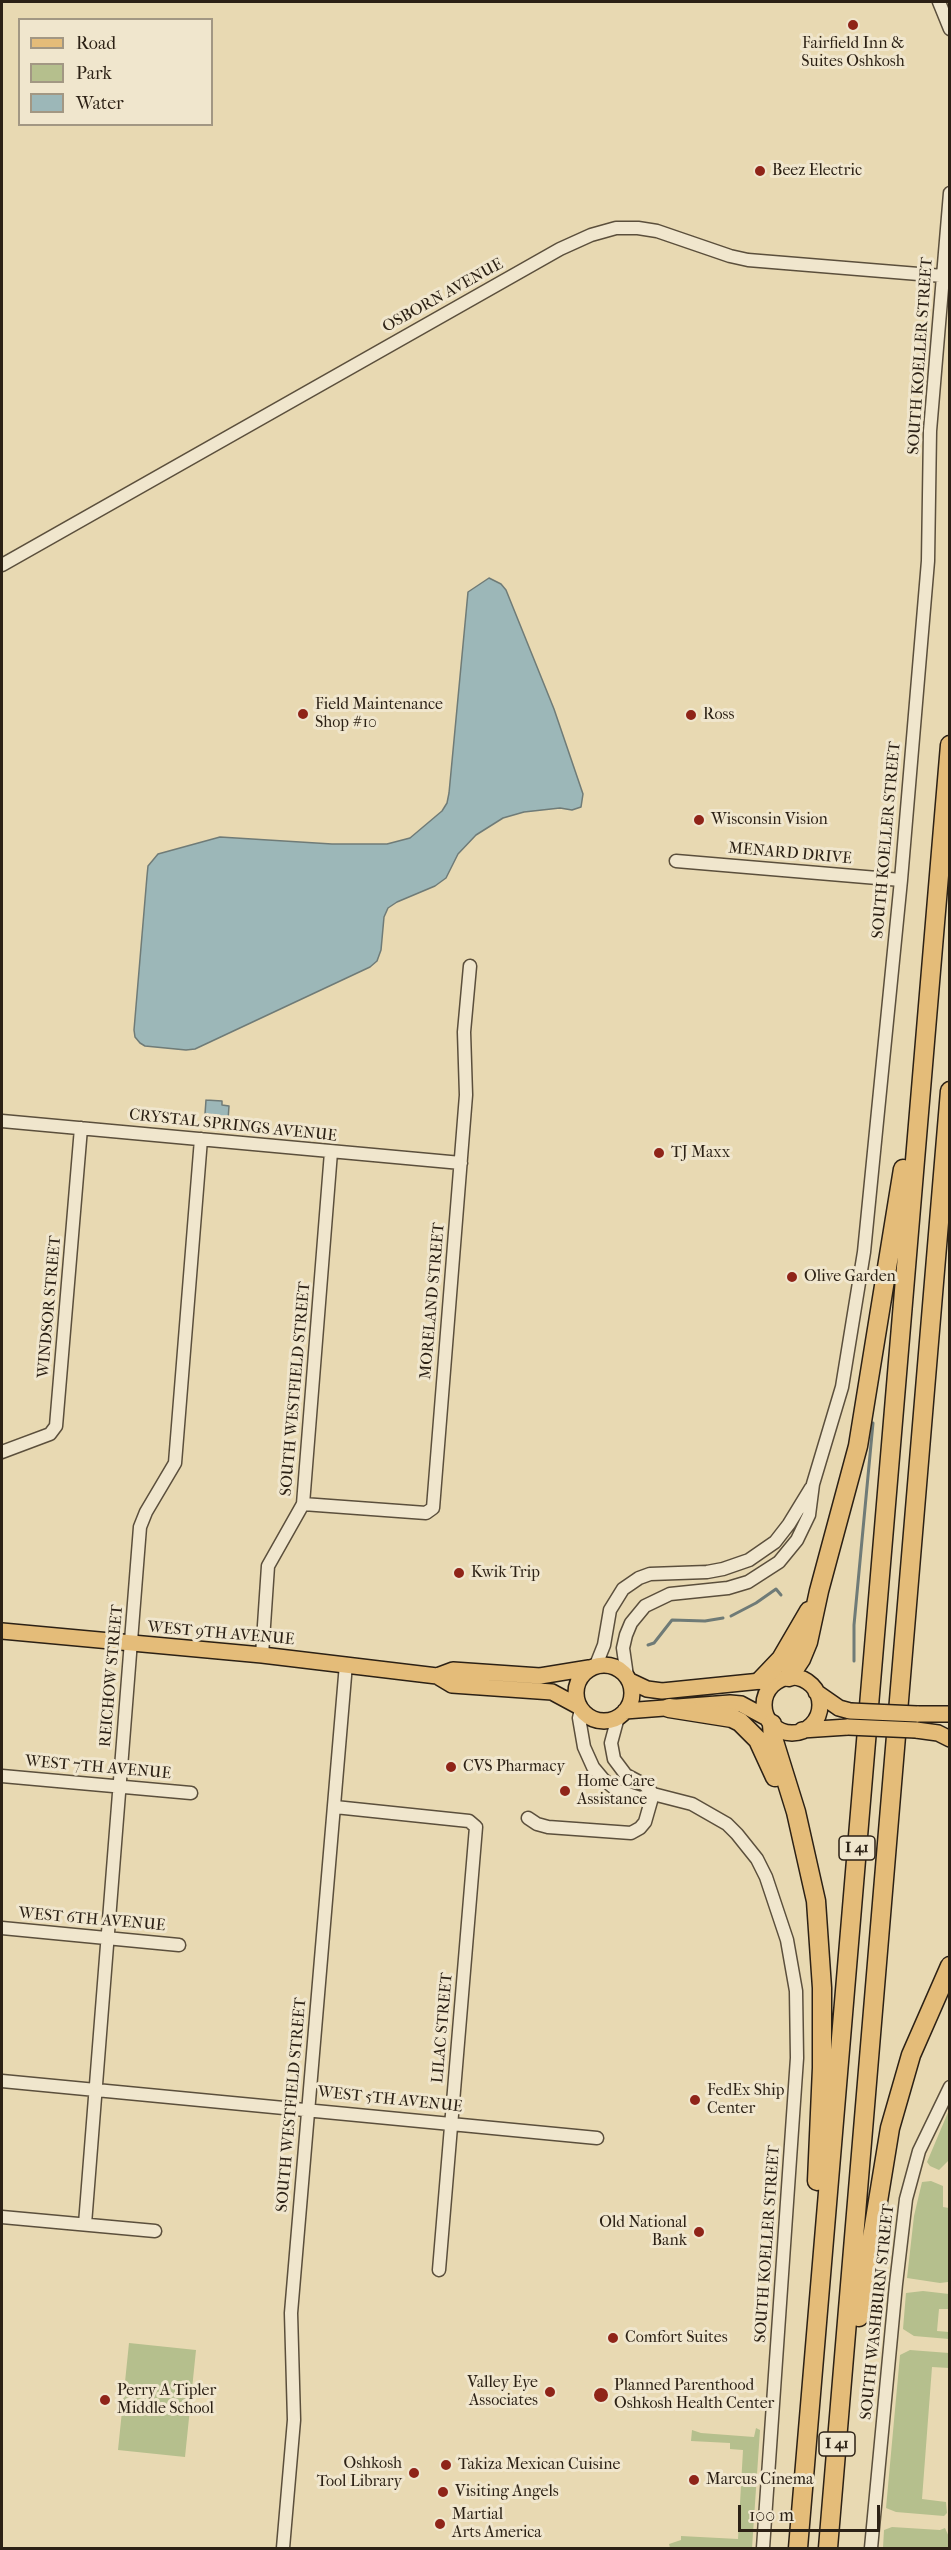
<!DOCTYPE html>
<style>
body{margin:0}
#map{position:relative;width:951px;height:2550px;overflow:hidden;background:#e8d9b2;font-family:"IM FELL French Canon",serif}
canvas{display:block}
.frame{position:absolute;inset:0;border:3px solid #2c2115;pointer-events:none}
.legend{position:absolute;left:18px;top:18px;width:195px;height:108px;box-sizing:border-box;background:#f0e6cd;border:2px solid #a29783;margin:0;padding:8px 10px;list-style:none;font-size:18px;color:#2c2115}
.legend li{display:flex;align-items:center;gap:12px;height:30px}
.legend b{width:30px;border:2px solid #a29783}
.scale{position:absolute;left:738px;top:2505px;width:142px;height:27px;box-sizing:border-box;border:3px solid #2c2115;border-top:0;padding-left:8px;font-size:18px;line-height:21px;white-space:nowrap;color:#2c2115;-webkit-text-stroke:4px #f0e6cd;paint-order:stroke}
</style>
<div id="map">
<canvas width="951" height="2550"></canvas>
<div class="frame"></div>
<ul class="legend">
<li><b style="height:8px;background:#e4bc79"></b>Road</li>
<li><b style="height:16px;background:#b5bf8d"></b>Park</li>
<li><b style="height:16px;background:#9cb7b8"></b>Water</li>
</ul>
<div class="scale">100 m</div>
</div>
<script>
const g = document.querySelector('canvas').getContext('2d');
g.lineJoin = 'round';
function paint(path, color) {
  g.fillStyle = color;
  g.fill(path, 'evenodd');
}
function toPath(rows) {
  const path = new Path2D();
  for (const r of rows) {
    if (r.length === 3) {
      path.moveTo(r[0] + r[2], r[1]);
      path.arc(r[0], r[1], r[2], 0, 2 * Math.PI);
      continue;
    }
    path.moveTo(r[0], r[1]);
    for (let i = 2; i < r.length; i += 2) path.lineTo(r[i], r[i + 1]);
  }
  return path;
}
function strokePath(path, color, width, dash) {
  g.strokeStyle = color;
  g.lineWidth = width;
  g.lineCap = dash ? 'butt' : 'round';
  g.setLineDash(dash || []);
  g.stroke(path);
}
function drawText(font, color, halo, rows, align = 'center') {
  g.font = font + ' "IM FELL French Canon",serif';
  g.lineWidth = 6;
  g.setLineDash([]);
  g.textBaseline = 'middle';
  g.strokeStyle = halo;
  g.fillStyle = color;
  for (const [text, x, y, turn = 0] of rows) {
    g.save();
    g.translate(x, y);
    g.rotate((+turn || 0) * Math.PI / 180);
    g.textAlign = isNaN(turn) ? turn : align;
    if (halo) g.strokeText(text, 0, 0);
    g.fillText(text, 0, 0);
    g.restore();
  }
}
paint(toPath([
 [949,2110,949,2160,939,2170,930,2166,927,2162],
 [931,2181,943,2186,943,2207,949,2208,948,2282,940,2283,907,2278,914,2216,922,2182],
 [923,2291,949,2294,949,2309,939,2309,937,2331,949,2332,949,2339,914,2336,903,2329,906,2293],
 [129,2343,196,2350,185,2457,118,2450],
 [910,2350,949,2353,949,2368,932,2367,922,2499,946,2502,947,2513,944,2516,896,2512,886,2508,900,2355],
 [756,2428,760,2430,752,2548,670,2548,669,2544,681,2540,681,2536,738,2539,743,2450,730,2449,730,2443,691,2441,692,2430,701,2433,754,2437],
 [892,2527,940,2530,945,2528,949,2537,949,2548,883,2548,884,2530]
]), '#b5bf8d');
const water = toPath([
 [489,578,501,584,506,590,554,709,583,794,581,807,572,810,560,808,524,812,503,818,476,835,458,854,446,878,435,886,397,902,388,908,384,917,381,950,377,961,370,967,195,1049,186,1050,145,1046,140,1043,135,1037,134,1030,147,876,148,866,158,854,220,837,332,844,387,844,410,838,442,811,447,803,449,793,468,592,489,578],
 [206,1100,222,1101,222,1105,229,1106,228,1120,210,1118,210,1114,205,1114,206,1100]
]);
paint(water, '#9cb7b8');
strokePath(water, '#6f7b77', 1.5);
strokePath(toPath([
 [731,1616,756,1603,776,1589,781,1595],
 [648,1645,654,1643,672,1620,705,1621,723,1618],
 [854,1661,854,1625,873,1423]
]), '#6f7b77', 3);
const minor = toPath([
 [939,2,950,29],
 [2,565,560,249,591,235,616,228,638,228,657,231,730,256,748,260,943,276],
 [676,861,901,880],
 [2,1121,461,1163],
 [2,1452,50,1434,56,1426,81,1128],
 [303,1504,426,1513,433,1508,466,1095,464,1032,470,966],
 [262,1655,268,1566,303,1504,331,1152],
 [596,1665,604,1645,610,1610,623,1589,639,1578,650,1574,707,1572,723,1569,749,1560,775,1542,789,1524,811,1488],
 [627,1676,623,1648,626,1635,631,1623,645,1606,670,1594,728,1588,748,1582,779,1562,797,1540,809,1515,813,1484,842,1387,864,1252,901,880,928,561,930,431,950,193],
 [581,1710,579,1718,584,1747,593,1767,603,1779,618,1791,640,1798,653,1794,692,1804,727,1824,737,1834,757,1859,766,1877,787,1940,796,1991,797,2058,763,2548],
 [618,1717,611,1743,614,1759,626,1775,645,1785,653,1794],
 [2,1776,191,1793],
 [335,1807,469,1821,476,1827,439,2270],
 [528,1818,537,1824,548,1827,631,1833,640,1828,645,1822,653,1794],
 [2,1928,179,1945],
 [2,2081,597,2138],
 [2,2217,155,2231],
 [85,2224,140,1527,146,1512,175,1463,201,1139],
 [283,2548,294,2420,291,2313,346,1664],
 [871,2548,896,2284,906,2199,919,2151,950,2087]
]);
const major = toPath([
 [2,1631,262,1655,437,1676,452,1685,552,1692,578,1706],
 [604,1693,28],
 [437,1676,453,1670,540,1676,589,1668],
 [792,1705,28],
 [630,1681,647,1689,662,1691,771,1680],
 [816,1692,839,1708,850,1711],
 [625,1711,730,1703,741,1704,767,1718],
 [917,1714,950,1714],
 [802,1730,848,1727],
 [916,1730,938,1733,950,1739]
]);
const highway = toPath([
 [789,1677,801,1659,808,1642,819,1591,858,1446,903,1169],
 [761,1680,781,1659,809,1611],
 [669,1708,732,1718,740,1722,758,1740,775,1777],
 [772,1724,773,1738,796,1812,816,1901,822,1988,822,2068,817,2181],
 [859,2317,890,2128,911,2055,950,1966],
 [798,2548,950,745],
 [828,2548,950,1091]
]);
strokePath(minor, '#5b4f3c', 15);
strokePath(major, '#2c2115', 18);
strokePath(highway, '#2c2115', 21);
strokePath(minor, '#f0e6cd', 12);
strokePath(major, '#e4bc79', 15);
strokePath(highway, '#e4bc79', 18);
const majorBridge = toPath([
 [850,1711,917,1714],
 [848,1727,916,1730]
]);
strokePath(majorBridge, '#2c2115', 18, []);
strokePath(majorBridge, '#e4bc79', 15);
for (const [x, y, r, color] of [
 [853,25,6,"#8f2418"],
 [760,171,6,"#8f2418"],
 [303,714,6,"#8f2418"],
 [691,715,6,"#8f2418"],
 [699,820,6,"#8f2418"],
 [659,1153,6,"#8f2418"],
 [792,1277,6,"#8f2418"],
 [459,1573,6,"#8f2418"],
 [451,1767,6,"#8f2418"],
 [565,1791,6,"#8f2418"],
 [695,2100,6,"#8f2418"],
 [699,2232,6,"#8f2418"],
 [613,2338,6,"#8f2418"],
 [550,2392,6,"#8f2418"],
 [601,2395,8,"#8f2418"],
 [105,2400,6,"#8f2418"],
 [446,2465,6,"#8f2418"],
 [414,2473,6,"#8f2418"],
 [694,2480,6,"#8f2418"],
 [443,2492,6,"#8f2418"],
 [440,2524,6,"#8f2418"]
]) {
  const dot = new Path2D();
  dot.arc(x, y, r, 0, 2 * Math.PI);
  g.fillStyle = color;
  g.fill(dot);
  strokePath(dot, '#f0e6cd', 2);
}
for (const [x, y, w] of [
 [857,1848,36],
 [837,2444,36]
]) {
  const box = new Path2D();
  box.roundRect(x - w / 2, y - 12, w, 24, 4.5);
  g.fillStyle = '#f0e6cd';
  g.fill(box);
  strokePath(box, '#2c2115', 1.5);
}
drawText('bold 15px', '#2c2115', null, [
 ["I 41",857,1848],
 ["I 41",837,2444]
]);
drawText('16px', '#2c2115', '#f0e6cd', [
 ["Fairfield Inn &",853,44,"center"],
 ["Suites Oshkosh",853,62,"center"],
 ["Beez Electric",772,171],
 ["Field Maintenance",315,705],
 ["Shop #10",315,723],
 ["Ross",703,715],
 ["Wisconsin Vision",711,820],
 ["TJ Maxx",671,1153],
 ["Olive Garden",804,1277],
 ["Kwik Trip",471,1573],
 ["CVS Pharmacy",463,1767],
 ["Home Care",577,1782],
 ["Assistance",577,1800],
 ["FedEx Ship",707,2091],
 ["Center",707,2109],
 ["Old National",687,2223,"right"],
 ["Bank",687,2241,"right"],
 ["Comfort Suites",625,2338],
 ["Valley Eye",538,2383,"right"],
 ["Associates",538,2401,"right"],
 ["Planned Parenthood",614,2386],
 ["Oshkosh Health Center",614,2404],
 ["Perry A Tipler",117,2391],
 ["Middle School",117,2409],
 ["Oshkosh",402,2464,"right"],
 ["Tool Library",402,2482,"right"],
 ["Takiza Mexican Cuisine",458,2465],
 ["Marcus Cinema",706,2480],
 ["Visiting Angels",455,2492],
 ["Martial",452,2515],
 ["Arts America",452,2533]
], 'left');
drawText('16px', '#2c2115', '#f0e6cd', [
 ["OSBORN AVENUE",443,296,-29],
 ["SOUTH KOELLER STREET",921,356,-86],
 ["SOUTH KOELLER STREET",887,840,-85],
 ["MENARD DRIVE",790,854,5],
 ["CRYSTAL SPRINGS AVENUE",233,1126,6],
 ["MORELAND STREET",433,1301,-85],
 ["WINDSOR STREET",50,1307,-85],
 ["SOUTH WESTFIELD STREET",296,1389,-85],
 ["WEST 9TH AVENUE",221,1634,5],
 ["REICHOW STREET",112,1676,-85],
 ["WEST 7TH AVENUE",98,1768,5],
 ["WEST 6TH AVENUE",92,1920,5],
 ["LILAC STREET",443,2028,-85],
 ["WEST 5TH AVENUE",390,2100,6],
 ["SOUTH WESTFIELD STREET",292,2105,-85],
 ["SOUTH KOELLER STREET",768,2244,-86],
 ["SOUTH WASHBURN STREET",878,2312,-84]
]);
</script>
